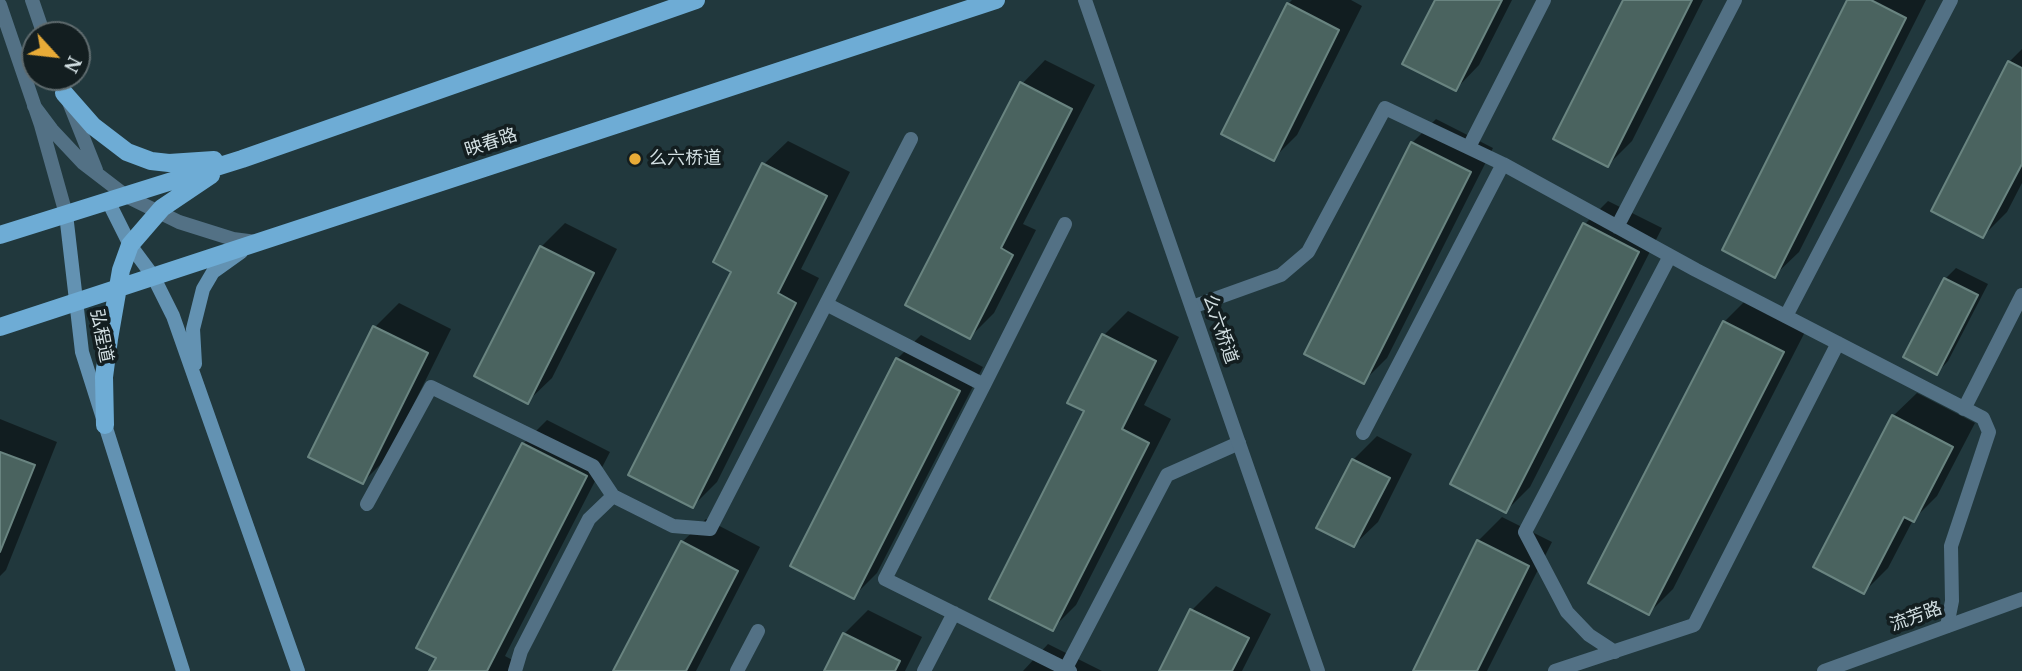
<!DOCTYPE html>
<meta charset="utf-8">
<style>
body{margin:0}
#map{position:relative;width:2022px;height:671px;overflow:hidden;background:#21383d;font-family:"Noto Serif",serif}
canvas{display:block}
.north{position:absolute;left:21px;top:21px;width:70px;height:70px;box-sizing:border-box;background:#131e20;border:2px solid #5f6b6e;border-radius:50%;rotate:117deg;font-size:19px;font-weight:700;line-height:28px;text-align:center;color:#d2dfe2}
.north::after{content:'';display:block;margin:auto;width:24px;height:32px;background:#e8ab37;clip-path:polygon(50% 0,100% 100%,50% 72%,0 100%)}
</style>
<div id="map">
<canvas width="2022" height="671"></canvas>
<div class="north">N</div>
</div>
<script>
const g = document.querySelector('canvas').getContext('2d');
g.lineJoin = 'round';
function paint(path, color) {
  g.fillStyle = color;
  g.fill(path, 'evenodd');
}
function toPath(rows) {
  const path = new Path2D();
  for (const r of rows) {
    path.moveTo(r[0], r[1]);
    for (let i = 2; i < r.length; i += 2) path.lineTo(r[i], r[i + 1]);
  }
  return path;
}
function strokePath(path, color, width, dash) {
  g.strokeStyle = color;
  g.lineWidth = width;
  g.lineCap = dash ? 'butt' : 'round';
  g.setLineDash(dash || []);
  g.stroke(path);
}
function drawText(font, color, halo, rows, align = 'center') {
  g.font = font + ' "Noto Serif","Noto Sans SC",serif';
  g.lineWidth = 7;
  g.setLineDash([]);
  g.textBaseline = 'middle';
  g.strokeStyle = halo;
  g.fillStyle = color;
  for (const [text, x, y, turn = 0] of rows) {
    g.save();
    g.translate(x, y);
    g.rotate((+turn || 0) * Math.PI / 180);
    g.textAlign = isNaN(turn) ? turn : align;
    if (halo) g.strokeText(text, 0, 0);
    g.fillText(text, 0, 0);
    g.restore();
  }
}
paint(toPath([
 [1292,0,1351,0,1362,6,1297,135,1274,158,1288,4],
 [1436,0,1512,0,1479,65,1456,89],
 [1625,0,1703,0,1632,141,1608,165],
 [1849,0,1926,0,1799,252,1775,275],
 [2022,49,2022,183,2007,212,1983,236,2009,62],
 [1045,60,1095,85,1023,224,1036,230,994,313,970,337,1022,84],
 [1436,119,1493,148,1387,358,1363,382,1412,143],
 [788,141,850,172,801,269,819,278,717,482,693,506,733,271,764,164],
 [1608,201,1662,228,1530,487,1506,511,1585,224],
 [565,223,617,249,552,378,528,401,541,247],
 [1956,268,1988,284,1948,361,1937,373,1945,279],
 [1748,298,1807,328,1673,589,1649,613,1724,322],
 [399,303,451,329,387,458,363,482,311,456,375,327],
 [1128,311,1179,337,1144,405,1171,419,1076,605,1052,629,1087,410,1104,335],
 [921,335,983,367,877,573,853,597,897,359],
 [1917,393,1975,423,1937,496,1913,520,1888,568,1864,592,1893,416],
 [0,419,57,442,6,570,0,576],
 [547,420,610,452,505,656,518,663,514,671,431,671,438,657,419,647,523,444],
 [1377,436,1412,454,1378,522,1354,545,1353,460],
 [1502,517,1552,542,1487,671,1414,670,1478,541],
 [706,519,760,547,696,671,615,671,682,542],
 [1216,586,1271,614,1242,671,1161,671,1192,610],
 [868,610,922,637,905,671,826,671,844,634],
 [1048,644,1102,671,1023,671]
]), '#0007');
const building = toPath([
 [1435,0,1502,0,1456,91,1402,64,1435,0],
 [1623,0,1692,0,1608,167,1553,139,1623,0],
 [1847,0,1871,0,1906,18,1775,278,1722,250,1847,0],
 [1287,3,1339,30,1274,161,1221,134,1287,3],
 [2008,61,2022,68,2022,164,1983,238,1931,211,2008,61],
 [1020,82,1072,109,1001,248,1013,255,970,339,905,305,1020,82],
 [1411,142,1471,172,1364,384,1304,354,1411,142],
 [762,163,827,196,778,293,796,303,693,508,628,475,731,272,713,262,762,163],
 [1583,223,1639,252,1506,513,1450,484,1583,223],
 [540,246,594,273,528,404,474,376,540,246],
 [1944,278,1978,295,1937,375,1903,357,1944,278],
 [1723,321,1784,352,1649,615,1588,583,1723,321],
 [373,326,428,353,363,484,308,457,373,326],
 [1102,334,1156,361,1122,429,1149,443,1053,631,989,599,1084,411,1067,403,1102,334],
 [896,358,960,391,854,599,790,566,896,358],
 [1892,415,1953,447,1914,522,1904,517,1864,594,1813,567,1892,415],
 [522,443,587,476,487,671,429,671,436,658,416,648,522,443],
 [0,452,35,465,0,552,0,452],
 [1352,459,1390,478,1354,547,1316,528,1352,459],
 [1477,540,1529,566,1477,671,1413,671,1477,540],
 [681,541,738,571,686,671,613,671,681,541],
 [1190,609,1249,638,1232,671,1159,671,1190,609],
 [843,633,900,661,895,671,824,671,843,633]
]);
paint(building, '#4a635f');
strokePath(building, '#698480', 2);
strokePath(toPath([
 [1469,147,1544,0],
 [1617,227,1735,0],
 [826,304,984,385,1065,224],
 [1192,307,1281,275,1308,252,1385,108,1503,164,1696,270,1983,418,1989,432,1951,546,1952,601,1947,626],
 [1786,316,1951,0],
 [984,385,885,579,1070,671],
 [1964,409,2022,295],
 [1363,433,1503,164],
 [367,504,431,387,593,466,613,496,673,526,710,529,911,139],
 [1615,652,1589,635,1567,612,1525,532,1670,256],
 [1066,668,1167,475,1239,443],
 [515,671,521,651,589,519,613,496],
 [737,671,758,631],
 [924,671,954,613],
 [1555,671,1694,625,1838,343]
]), '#537185', 14);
strokePath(toPath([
 [1085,0,1318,671],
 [1824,671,2022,599]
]), '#537185', 14);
strokePath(toPath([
 [32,0,44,35],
 [0,5,41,125,66,214],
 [59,77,96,170],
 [34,106,52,130,83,163,126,196,179,222,233,239,256,242]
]), '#537185', 14);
strokePath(toPath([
 [108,201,130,245,153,276,173,316,298,671],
 [66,214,82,352,183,671],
 [195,364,193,329,203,289,213,272,241,252]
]), '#6392b2', 14);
strokePath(toPath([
 [64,93,93,126,127,152,151,161,169,163,214,160],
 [0,235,242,159,696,0],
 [0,327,996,0],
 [105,425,104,377,109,339,121,270,130,245,162,208,211,175]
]), '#6eacd5', 18);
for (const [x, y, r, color] of [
 [635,159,7,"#e8ab37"]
]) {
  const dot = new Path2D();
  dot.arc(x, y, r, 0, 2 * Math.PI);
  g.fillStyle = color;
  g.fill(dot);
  strokePath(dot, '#131e20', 2.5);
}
drawText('18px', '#d2dfe2', '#131e20', [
 ["映春路",491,143,-18],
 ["么六桥道",1220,329,71],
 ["弘程道",101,336,79],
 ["流芳路",1916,617,-20]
]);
drawText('18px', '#d2dfe2', '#131e20', [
 ["么六桥道",649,159]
], 'left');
</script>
